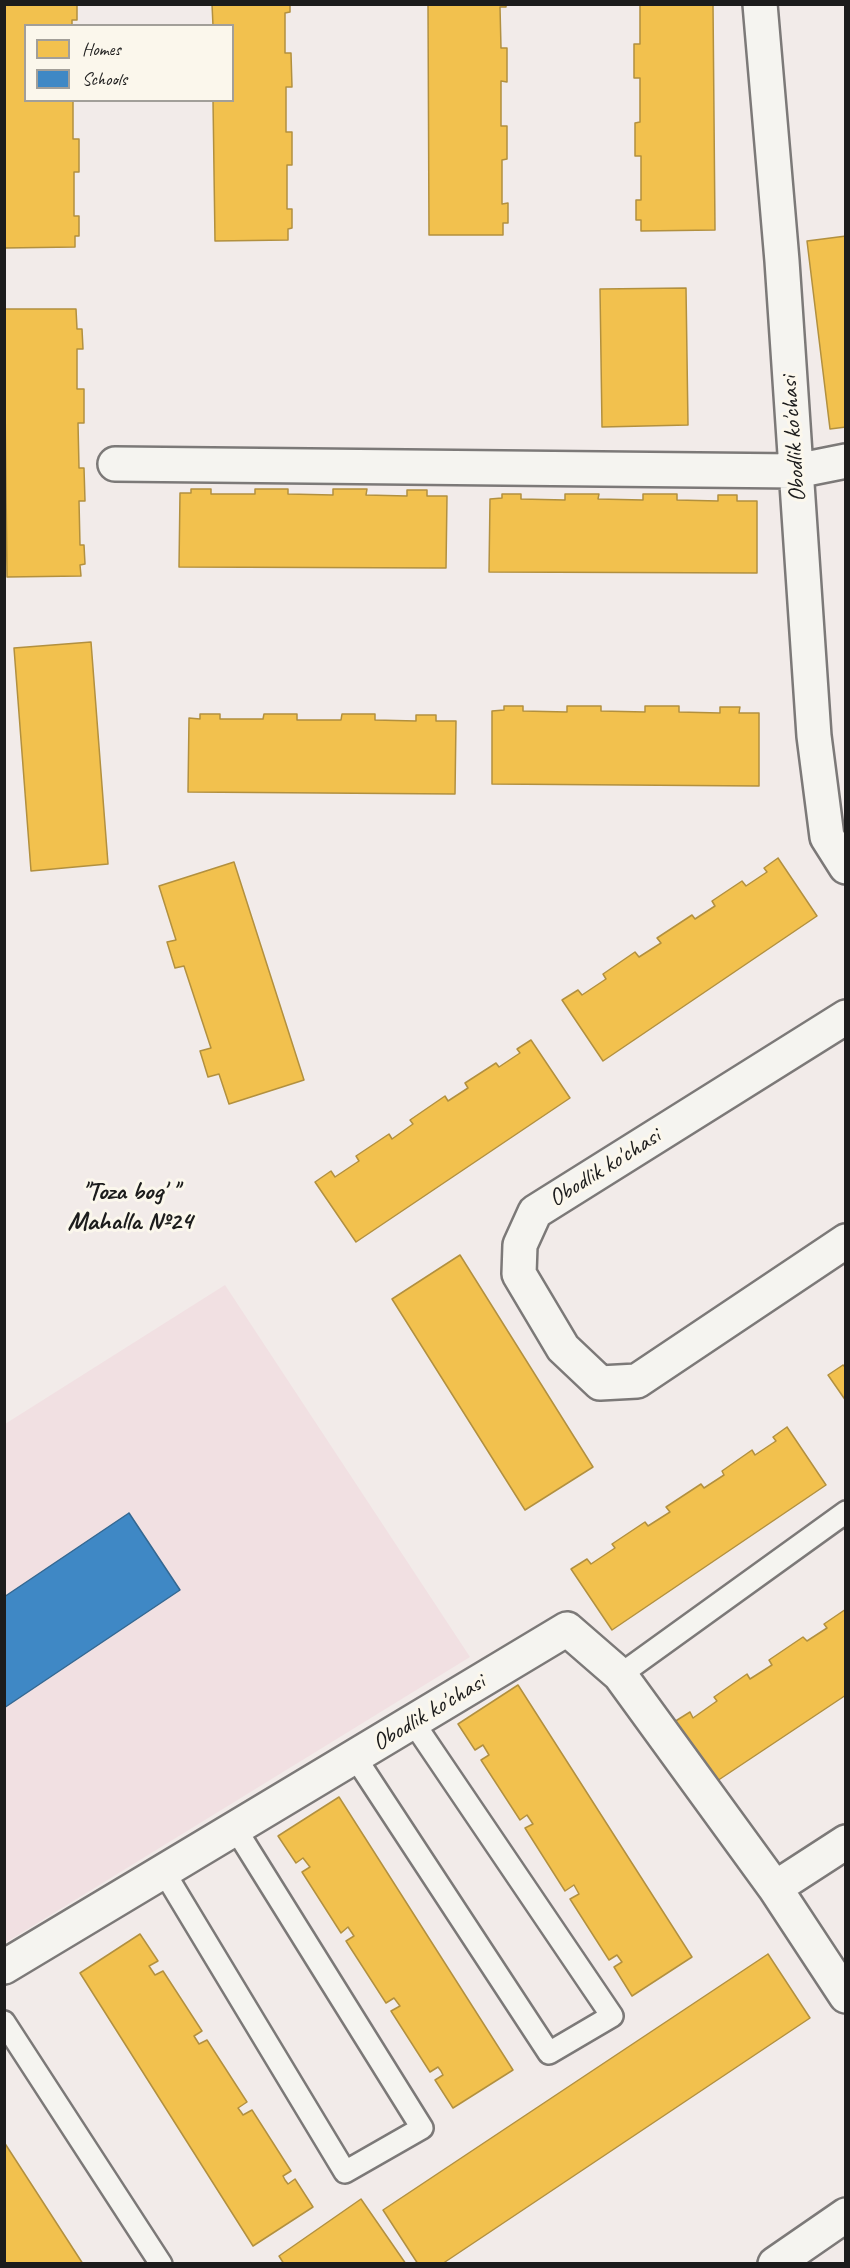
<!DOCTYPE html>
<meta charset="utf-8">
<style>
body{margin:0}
#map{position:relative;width:850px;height:2268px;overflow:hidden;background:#f2ebe9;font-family:Caveat,sans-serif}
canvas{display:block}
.frame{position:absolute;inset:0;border:6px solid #1c1c1c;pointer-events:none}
.legend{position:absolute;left:24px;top:24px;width:210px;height:78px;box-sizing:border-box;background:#fbf7ec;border:2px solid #a29f99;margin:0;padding:8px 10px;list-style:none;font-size:18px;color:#1c1c1c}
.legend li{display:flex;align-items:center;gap:12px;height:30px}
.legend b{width:30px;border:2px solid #a29f99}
</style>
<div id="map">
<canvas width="850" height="2268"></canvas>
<div class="frame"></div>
<ul class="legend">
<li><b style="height:16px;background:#f2c14e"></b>Homes</li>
<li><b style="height:16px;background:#3f88c5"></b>Schools</li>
</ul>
</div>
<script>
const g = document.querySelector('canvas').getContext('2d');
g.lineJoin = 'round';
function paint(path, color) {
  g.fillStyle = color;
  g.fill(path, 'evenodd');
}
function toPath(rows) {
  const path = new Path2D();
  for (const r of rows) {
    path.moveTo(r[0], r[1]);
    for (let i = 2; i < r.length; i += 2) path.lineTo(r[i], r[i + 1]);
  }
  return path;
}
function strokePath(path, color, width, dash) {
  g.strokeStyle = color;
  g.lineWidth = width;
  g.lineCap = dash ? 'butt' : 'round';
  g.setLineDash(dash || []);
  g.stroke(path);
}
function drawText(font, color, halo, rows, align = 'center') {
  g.font = font + ' Caveat,sans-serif';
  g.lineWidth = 6;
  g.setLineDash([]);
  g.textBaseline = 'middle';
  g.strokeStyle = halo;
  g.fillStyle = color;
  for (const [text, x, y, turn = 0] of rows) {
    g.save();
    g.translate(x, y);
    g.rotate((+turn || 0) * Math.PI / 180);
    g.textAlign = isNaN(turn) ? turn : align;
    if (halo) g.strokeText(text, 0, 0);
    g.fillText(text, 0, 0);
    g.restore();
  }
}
paint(toPath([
 [225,1285,470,1657,5,1943,5,1424]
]), '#f1e0e2');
const homes = toPath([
 [4,4,77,4,77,20,72,20,72,26,26,26,26,100,73,100,73,139,79,139,79,172,74,172,74,216,79,216,79,236,75,236,75,247,4,248,4,4],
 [212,4,290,4,290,12,285,13,285,53,291,53,292,87,286,87,286,132,292,132,292,165,287,165,287,209,292,209,292,228,288,229,288,240,215,241,213,100,232,100,232,26,213,26,212,4],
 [428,4,506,4,506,7,500,7,501,48,507,48,507,82,501,81,501,126,507,126,507,159,502,160,502,204,508,203,508,223,503,223,503,235,429,235,428,4],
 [640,4,713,4,715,230,641,231,641,220,636,220,636,200,641,200,641,156,635,156,635,123,640,122,640,78,634,78,634,44,640,44,640,4],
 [846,236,846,427,830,429,807,241,846,236],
 [686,288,688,425,602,427,600,289,686,288],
 [4,309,76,309,77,329,82,329,83,349,77,349,77,389,84,389,84,423,78,423,79,468,84,468,85,501,79,501,80,545,84,545,85,564,80,565,81,576,7,577,4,309],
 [191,489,211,489,211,494,255,494,255,489,288,489,288,494,333,495,333,489,367,489,366,495,407,496,407,490,427,490,427,496,447,496,446,568,179,567,180,493,191,493,191,489],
 [502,494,521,494,521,499,565,500,565,494,599,494,598,499,643,500,643,494,677,494,677,500,718,501,718,495,737,495,737,501,757,501,757,573,489,572,490,499,502,498,502,494],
 [91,642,108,864,31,871,14,648,91,642],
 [504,706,523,706,523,711,567,712,567,706,601,706,601,711,645,712,645,706,679,706,679,712,720,713,720,707,740,707,739,713,759,713,759,786,492,784,492,711,504,710,504,706],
 [200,714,220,714,220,719,263,719,264,714,297,714,297,720,341,720,342,714,375,714,375,720,416,721,416,715,436,715,436,721,456,721,455,794,188,792,189,718,200,719,200,714],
 [778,858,817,916,603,1061,562,1000,578,990,582,995,606,979,603,974,635,952,639,957,661,943,657,938,692,915,695,919,715,906,712,901,742,881,746,886,767,872,764,868,778,858],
 [234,862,304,1080,229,1104,219,1074,208,1077,200,1051,211,1048,184,966,175,968,167,942,176,940,159,886,234,862],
 [531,1040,570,1098,356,1242,315,1182,331,1171,335,1177,359,1161,356,1156,389,1134,392,1139,413,1124,410,1120,445,1096,448,1101,468,1088,465,1083,496,1063,499,1067,520,1053,517,1049,531,1040],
 [460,1255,593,1467,525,1510,392,1299,460,1255],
 [843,1365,846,1368,846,1401,828,1375,843,1365],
 [787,1427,826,1485,612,1630,571,1569,587,1559,591,1564,615,1548,612,1544,645,1522,648,1526,670,1512,666,1507,701,1484,704,1488,724,1475,722,1471,752,1450,755,1455,776,1441,773,1437,787,1427],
 [846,1609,846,1695,714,1783,674,1722,690,1712,693,1718,717,1701,714,1697,747,1674,750,1679,772,1665,769,1660,803,1637,807,1641,827,1628,824,1624,846,1609],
 [518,1685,692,1957,632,1996,614,1967,622,1962,617,1955,609,1960,570,1899,579,1894,574,1885,565,1891,525,1828,533,1824,527,1815,520,1820,481,1760,489,1755,483,1745,475,1750,458,1724,518,1685],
 [339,1797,513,2070,453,2108,435,2080,443,2075,441,2071,438,2067,430,2072,391,2011,400,2006,394,1998,386,2003,346,1941,354,1936,348,1927,341,1933,302,1872,310,1867,303,1858,296,1863,278,1836,339,1797],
 [140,1934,158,1961,149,1966,155,1975,163,1971,202,2031,194,2036,199,2044,207,2040,247,2102,238,2108,241,2112,243,2115,252,2110,291,2171,283,2176,285,2180,288,2184,295,2179,313,2207,253,2246,80,1973,140,1934],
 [768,1954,810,2018,442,2264,418,2264,383,2210,768,1954],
 [4,2142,83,2264,4,2264,4,2142],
 [361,2199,406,2264,284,2264,279,2256,361,2199]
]);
paint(homes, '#f2c14e');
strokePath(homes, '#b2903f', 1.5);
const schools = toPath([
 [129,1513,180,1590,4,1708,4,1597,129,1513]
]);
paint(schools, '#3f88c5');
strokePath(schools, '#346892', 1.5);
const lane = toPath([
 [620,1675,846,1512],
 [355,1757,549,2053,612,2016,413,1722],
 [164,1872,345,2172,422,2128,235,1828],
 [4,2022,161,2264]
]);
const street = toPath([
 [760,4,782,261,814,736,827,837,846,867],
 [115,464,796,471,846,461],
 [846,1017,535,1212,520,1245,519,1274,563,1348,600,1383,637,1381,846,1241],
 [775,1888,846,1842],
 [4,1967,567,1629,620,1675,775,1888,846,1996]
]);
const secondary = toPath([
 [775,2264,846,2215]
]);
strokePath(lane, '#7c7978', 26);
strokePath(street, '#7c7978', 38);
strokePath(secondary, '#7c7978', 38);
strokePath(lane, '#f5f4f0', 21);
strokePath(street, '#f5f4f0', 33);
strokePath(secondary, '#f5f4f0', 33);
drawText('24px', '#1c1c1c', '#fbf7ec', [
 ["Obodlik ko'chasi",794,439,-94],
 ["Obodlik ko'chasi",605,1168,-32],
 ["Obodlik ko'chasi",429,1713,-31]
]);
drawText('bold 26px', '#1c1c1c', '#fbf7ec', [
 ["\"Toza bog' \"",130,1192],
 ["Mahalla №24",130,1222]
]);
</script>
